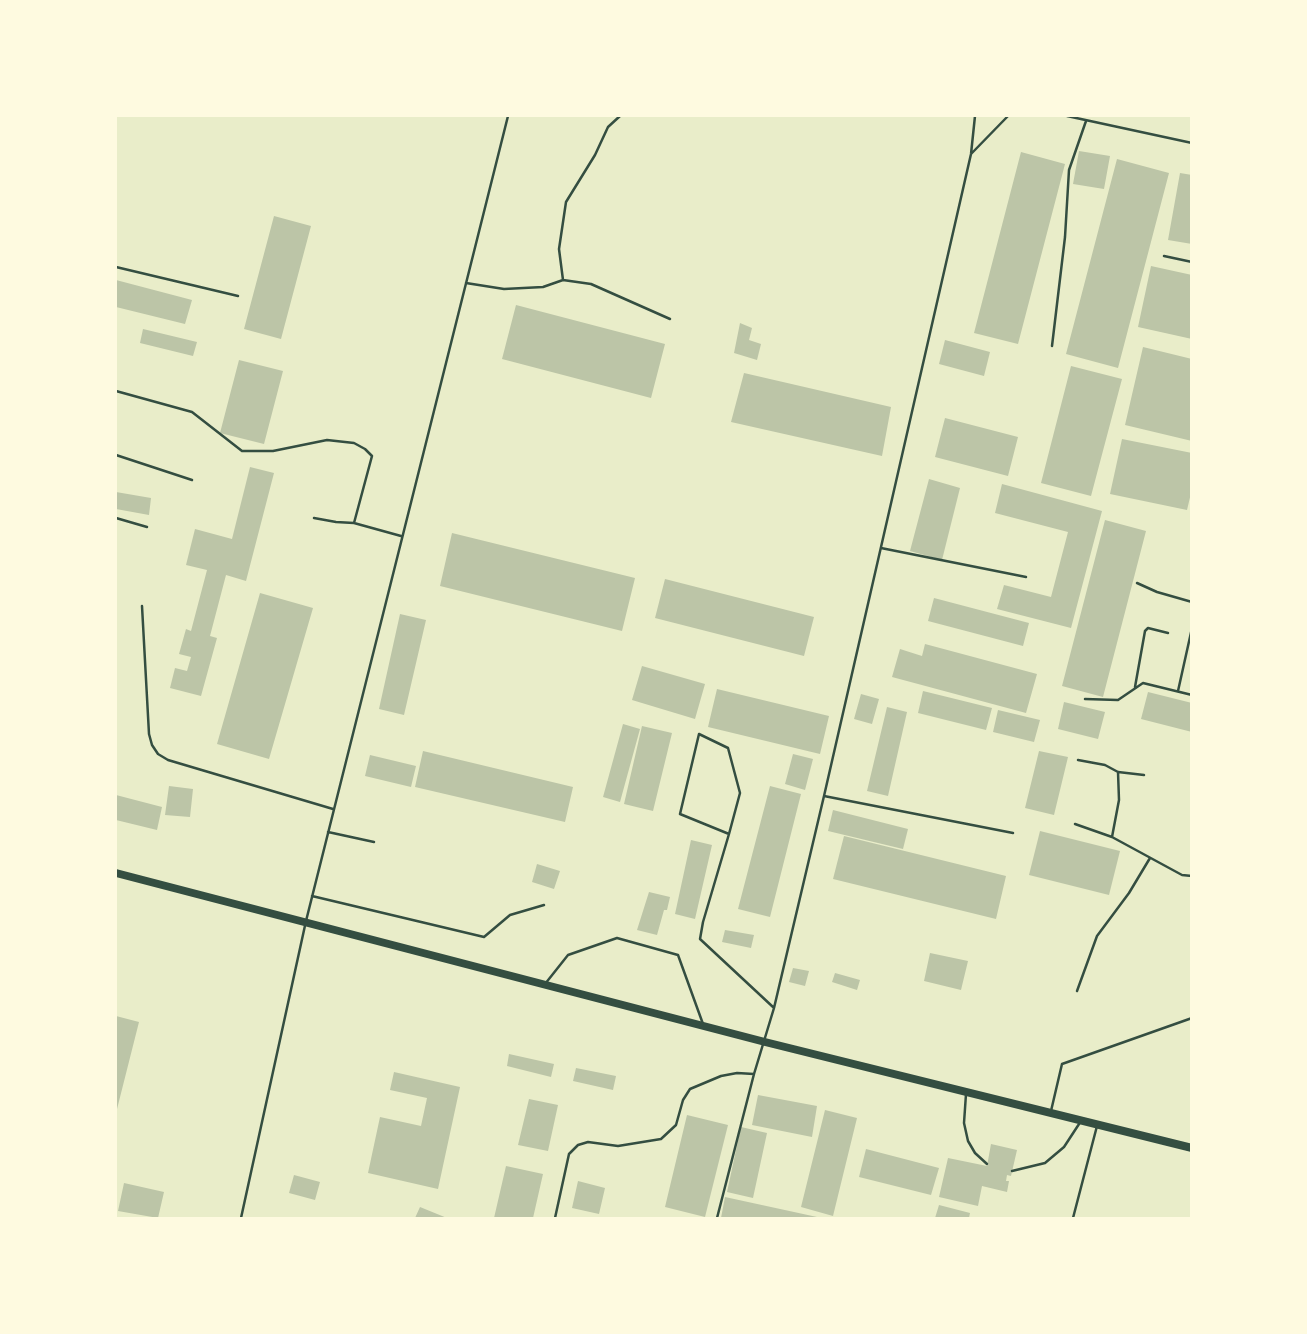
<!DOCTYPE html>
<style>
body{margin:0}
#map{position:relative;width:1307px;height:1334px;overflow:hidden;background:#e9edc9;font-family:Commissioner,sans-serif}
canvas{display:block}
.frame{position:absolute;inset:0;border:117px solid #fefae0;pointer-events:none}
</style>
<div id="map">
<canvas width="1307" height="1334"></canvas>
<div class="frame"></div>
</div>
<script>
const g = document.querySelector('canvas').getContext('2d');
g.lineJoin = 'round';
function paint(path, color) {
  g.fillStyle = color;
  g.fill(path, 'evenodd');
}
function toPath(rows) {
  const path = new Path2D();
  for (const r of rows) {
    path.moveTo(r[0], r[1]);
    for (let i = 2; i < r.length; i += 2) path.lineTo(r[i], r[i + 1]);
  }
  return path;
}
function strokePath(path, color, width, dash) {
  g.strokeStyle = color;
  g.lineWidth = width;
  g.lineCap = dash ? 'butt' : 'round';
  g.setLineDash(dash || []);
  g.stroke(path);
}
paint(toPath([
 [1079,151,1110,156,1104,189,1073,184],
 [1021,152,1065,164,1018,344,974,333],
 [1117,159,1169,173,1118,368,1066,354],
 [1180,173,1192,175,1192,244,1168,240],
 [274,216,311,226,281,339,244,329],
 [1151,266,1192,275,1192,339,1138,327],
 [116,280,192,300,185,324,116,307],
 [516,305,665,344,651,398,502,359],
 [740,323,752,328,749,340,761,344,757,360,734,353],
 [143,329,197,342,193,356,140,343],
 [945,340,990,352,984,376,939,364],
 [1143,347,1192,359,1192,441,1125,425],
 [239,360,283,371,264,444,220,433],
 [1071,366,1122,379,1091,496,1041,483],
 [744,373,891,407,882,456,731,422],
 [945,418,1018,437,1008,476,935,457],
 [1122,439,1192,453,1192,489,1187,510,1110,494],
 [250,467,274,473,246,581,226,575,210,636,217,638,201,696,170,688,175,668,187,671,191,657,179,654,186,629,191,631,207,570,186,565,195,529,232,539],
 [929,479,960,488,942,560,910,551],
 [1002,484,1102,511,1071,628,997,609,1004,585,1051,597,1068,532,995,513],
 [116,492,151,498,149,515,116,509],
 [1105,520,1146,531,1103,697,1062,686],
 [452,533,635,578,622,631,440,586],
 [665,579,814,617,804,656,655,618],
 [260,593,313,608,269,759,217,744],
 [934,598,1029,623,1023,646,928,621],
 [400,614,426,620,404,715,379,709],
 [925,644,1037,674,1026,713,892,677,900,649,922,656],
 [642,666,705,684,695,719,632,700],
 [717,689,829,716,820,754,708,727],
 [923,691,992,708,986,730,918,713],
 [1148,692,1192,703,1192,732,1141,719],
 [861,694,879,699,872,724,854,719],
 [1064,702,1105,712,1098,739,1058,729],
 [887,707,907,712,888,796,867,791],
 [998,710,1040,720,1034,742,993,732],
 [623,724,640,729,620,802,603,797],
 [642,726,672,733,653,811,624,804],
 [423,751,573,787,565,822,415,787],
 [1039,751,1068,757,1054,815,1025,808],
 [793,754,813,759,805,790,785,784],
 [370,755,416,766,411,787,365,776],
 [169,786,193,789,190,817,165,815],
 [770,786,801,794,770,917,738,909],
 [116,795,162,807,157,830,116,820],
 [833,810,908,829,903,849,828,831],
 [1040,831,1120,851,1109,895,1029,875],
 [844,836,1006,876,996,919,833,879],
 [691,840,712,845,695,919,675,914],
 [537,864,560,871,554,889,532,882],
 [649,892,670,897,667,910,664,910,657,935,637,930],
 [725,930,754,935,751,948,722,942],
 [930,953,968,961,961,990,924,981],
 [793,968,809,971,805,986,789,982],
 [835,973,860,980,857,990,832,982],
 [116,1016,139,1022,116,1113],
 [509,1054,554,1064,551,1077,507,1066],
 [576,1068,616,1076,613,1090,573,1081],
 [394,1072,460,1087,438,1189,368,1173,380,1117,421,1126,427,1098,390,1090],
 [758,1095,817,1106,812,1137,752,1125],
 [529,1099,558,1105,548,1151,518,1145],
 [825,1110,857,1118,833,1216,801,1207],
 [687,1115,728,1125,705,1217,665,1207],
 [741,1127,767,1133,753,1198,727,1192],
 [991,1144,1017,1150,1011,1176,1007,1175,1006,1181,1009,1181,1007,1192,982,1186,978,1206,939,1197,948,1158,987,1166],
 [866,1149,939,1168,931,1195,859,1177],
 [506,1166,543,1174,533,1218,494,1218],
 [294,1175,320,1182,315,1200,289,1193],
 [578,1181,605,1188,599,1214,572,1208],
 [124,1183,164,1192,158,1218,118,1211],
 [725,1197,817,1217,817,1218,721,1218],
 [939,1205,970,1213,969,1218,935,1218],
 [420,1207,447,1218,415,1218]
]), '#bcc5a7');
strokePath(toPath([
 [1067,116,1192,143],
 [971,154,1008,116],
 [1164,256,1192,262],
 [116,267,238,296],
 [563,280,559,249,566,202,595,155,608,127,620,116],
 [466,283,504,289,543,287,563,280,591,284,670,319],
 [1052,346,1065,237,1069,170,1086,121],
 [116,391,192,412,242,451,273,451,327,440,354,443,365,449,372,456,354,523,336,522,314,518],
 [116,455,192,480],
 [116,518,147,527],
 [354,523,401,536],
 [881,548,1026,577],
 [1137,583,1157,592,1192,602],
 [142,606,149,734,152,745,158,754,168,760,333,809],
 [1135,687,1145,631,1148,628,1168,633],
 [1178,691,1192,628],
 [1085,699,1118,700,1143,683,1192,695],
 [1078,760,1105,765,1118,772,1144,775],
 [824,796,1013,833],
 [1075,824,1112,837,1182,875,1192,876],
 [328,832,374,842],
 [729,834,680,814,699,734,728,748,740,793,729,834,703,922,700,939,773,1007],
 [1112,837,1119,800,1118,772],
 [312,896,484,937,510,915,544,905],
 [545,984,568,955,617,938,678,955,703,1024],
 [1077,991,1097,936,1129,893,1150,858],
 [966,1094,964,1123,968,1141,975,1153,987,1164],
 [1051,1111,1062,1064,1192,1018],
 [1012,1171,1045,1163,1064,1147,1081,1121],
 [241,1218,306,921,508,116],
 [555,1218,569,1154,578,1145,588,1142,618,1146,661,1139,676,1125,683,1100,690,1089,721,1076,737,1073,754,1074],
 [717,1218,754,1074,774,1008,824,796,971,154,975,116],
 [1073,1218,1097,1126]
]), '#344e41', 2.5);
strokePath(toPath([
 [116,873,765,1042,1192,1148]
]), '#344e41', 8);
</script>
